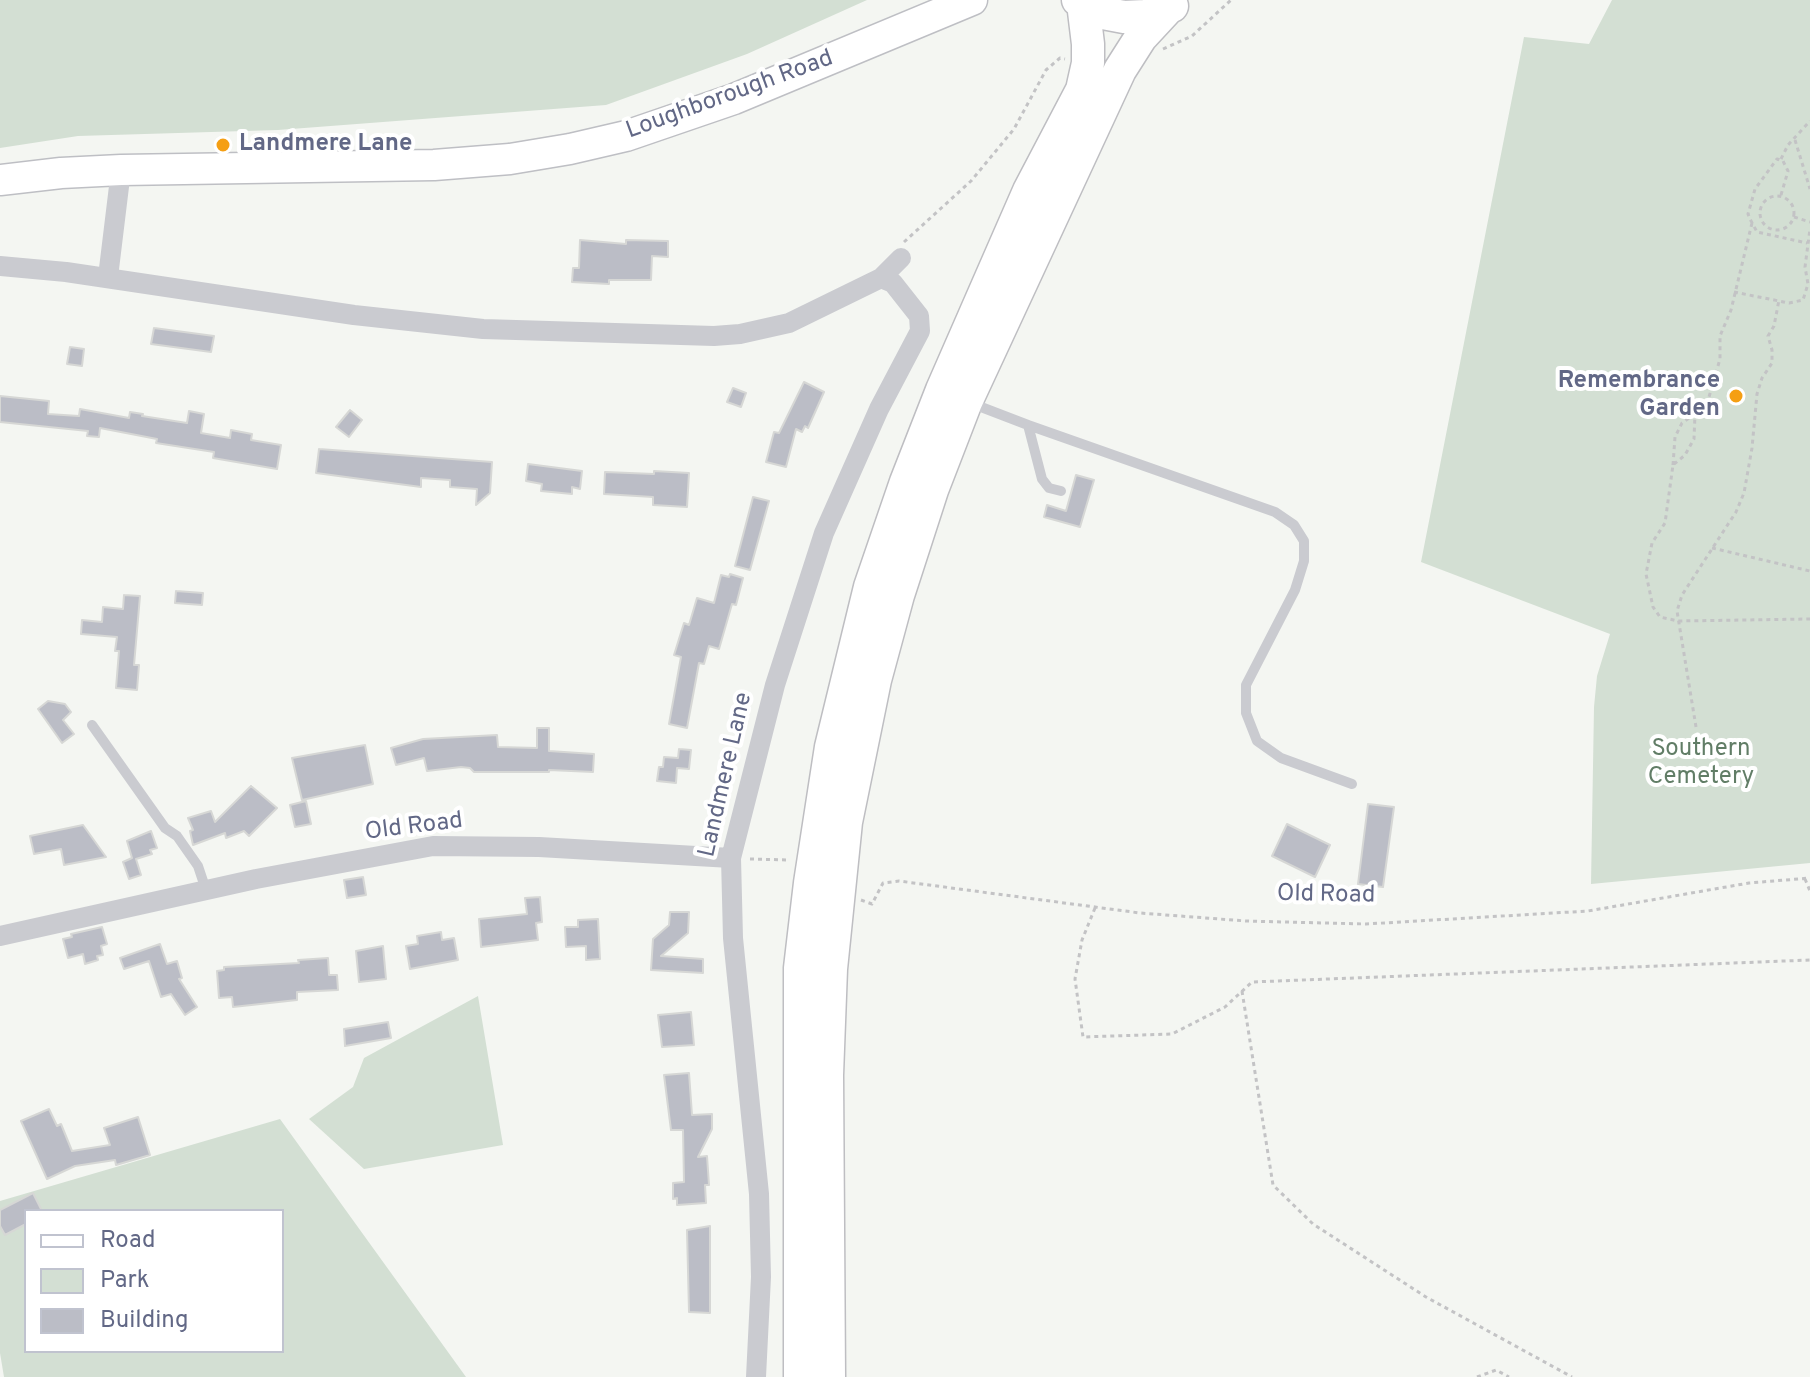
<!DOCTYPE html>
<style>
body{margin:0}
#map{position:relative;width:1810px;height:1377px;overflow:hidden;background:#f4f6f2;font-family:Overpass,sans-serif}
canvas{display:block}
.legend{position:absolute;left:24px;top:1209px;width:260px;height:144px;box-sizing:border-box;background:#fff;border:2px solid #c0c3cf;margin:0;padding:10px 14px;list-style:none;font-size:24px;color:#626886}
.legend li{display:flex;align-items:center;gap:16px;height:40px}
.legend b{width:40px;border:2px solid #c0c3cf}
</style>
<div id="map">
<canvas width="1810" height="1377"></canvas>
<ul class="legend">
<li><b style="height:10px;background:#fff"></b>Road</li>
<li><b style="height:22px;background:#d3dfd3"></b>Park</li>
<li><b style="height:22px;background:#bbbdc6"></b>Building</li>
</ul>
</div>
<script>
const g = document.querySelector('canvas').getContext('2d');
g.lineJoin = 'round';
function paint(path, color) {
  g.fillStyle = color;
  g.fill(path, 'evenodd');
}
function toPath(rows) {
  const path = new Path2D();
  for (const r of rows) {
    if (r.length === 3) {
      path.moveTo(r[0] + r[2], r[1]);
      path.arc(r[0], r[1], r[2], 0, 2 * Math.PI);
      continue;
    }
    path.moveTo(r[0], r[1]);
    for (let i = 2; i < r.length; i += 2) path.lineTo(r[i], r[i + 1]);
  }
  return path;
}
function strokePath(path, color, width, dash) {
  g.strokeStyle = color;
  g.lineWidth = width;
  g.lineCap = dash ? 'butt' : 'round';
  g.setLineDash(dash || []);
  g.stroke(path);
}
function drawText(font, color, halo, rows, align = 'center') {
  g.font = font + ' Overpass,sans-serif';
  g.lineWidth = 8;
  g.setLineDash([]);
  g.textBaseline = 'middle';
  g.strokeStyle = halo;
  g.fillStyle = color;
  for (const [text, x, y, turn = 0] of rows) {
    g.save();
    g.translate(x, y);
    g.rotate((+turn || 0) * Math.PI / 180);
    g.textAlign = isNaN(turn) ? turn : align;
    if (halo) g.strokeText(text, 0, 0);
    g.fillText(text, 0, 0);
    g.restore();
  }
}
paint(toPath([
 [0,0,867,0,747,54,606,105,278,130,78,136,0,148],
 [1612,0,1810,0,1810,863,1591,884,1594,707,1597,676,1610,634,1421,562,1524,37,1589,44],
 [478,996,503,1145,364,1169,309,1119,353,1087,364,1058],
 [280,1119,466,1377,4,1377,0,1353,0,1201],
 [26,1211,282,1211,282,1351,26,1351]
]), '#d3dfd3');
const building = toPath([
 [580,240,626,244,626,240,668,241,668,257,652,256,651,280,609,280,609,284,572,282,573,268,579,268,580,240],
 [154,328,214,336,211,352,151,344,154,328],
 [70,347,84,349,82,366,67,364,70,347],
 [804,382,824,392,808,428,805,426,802,432,796,429,786,467,766,462,774,432,779,433,804,382],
 [733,388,746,393,741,407,727,402,733,388],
 [0,396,49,401,48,414,79,416,80,409,129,418,130,412,143,414,142,416,187,423,189,411,204,414,201,433,230,438,231,430,252,434,251,440,281,445,277,469,213,458,214,452,156,443,157,439,100,428,99,437,87,436,88,431,0,422,0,396],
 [350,410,362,420,349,437,336,427,350,410],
 [319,449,492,462,490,493,476,505,477,489,450,487,450,480,421,478,421,487,316,473,319,449],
 [528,464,582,471,580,489,572,487,572,494,541,491,542,484,526,481,528,464],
 [654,471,689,473,687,507,653,505,653,497,604,494,605,472,654,474,654,471],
 [1076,475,1094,480,1080,527,1044,517,1047,505,1066,511,1076,475],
 [753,497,769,501,750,570,735,566,753,497],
 [730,574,743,578,736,605,732,604,719,649,709,646,704,664,699,663,687,728,669,724,681,657,674,655,684,623,689,625,697,598,714,603,721,575,729,577,730,574],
 [176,591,203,593,202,605,175,603,176,591],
 [124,595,140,596,134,665,139,665,137,690,116,688,119,651,115,651,117,637,81,634,82,620,102,622,103,607,123,609,124,595],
 [48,701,65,704,71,712,63,720,74,734,62,743,38,709,48,701],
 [537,728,549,728,549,751,594,754,593,772,549,770,549,772,474,772,470,768,461,767,427,771,424,758,396,765,391,748,423,739,497,735,498,747,537,748,537,728],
 [365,745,373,784,302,800,292,758,365,745],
 [679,749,691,750,689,769,677,768,676,783,657,781,659,767,663,767,664,757,678,758,679,749],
 [251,786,277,808,249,836,244,831,226,838,225,833,193,845,190,831,193,830,188,818,211,811,215,822,251,786],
 [306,801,311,824,295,827,290,805,306,801],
 [1368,804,1394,807,1383,887,1358,884,1368,804],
 [1287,824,1330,845,1315,877,1272,856,1287,824],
 [83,825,106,857,64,865,61,849,34,854,30,836,83,825],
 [151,831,157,848,150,850,152,854,136,859,141,875,129,879,123,862,132,858,127,841,151,831],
 [363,877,366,895,347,898,344,880,363,877],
 [540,897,542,922,536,923,538,940,481,947,479,919,527,914,525,898,540,897],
 [670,912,689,912,688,933,661,956,703,959,703,973,651,970,653,939,669,925,670,912],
 [598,919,600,959,586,960,586,946,566,947,565,927,578,927,578,920,598,919],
 [102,927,107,944,101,946,103,955,97,956,98,960,85,964,83,954,68,958,63,939,72,937,71,934,102,927],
 [441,932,442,940,454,938,458,960,410,969,406,946,418,944,417,936,441,932],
 [160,944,167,964,177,961,182,978,179,979,197,1007,185,1015,171,994,161,997,149,961,124,969,120,958,160,944],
 [383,946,386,979,359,982,356,951,383,946],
 [328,958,329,975,337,975,338,990,297,992,297,1000,233,1007,232,997,219,998,217,971,224,970,224,967,299,963,298,960,328,958],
 [691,1012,694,1045,662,1047,658,1015,691,1012],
 [388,1022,391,1038,345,1046,344,1029,388,1022],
 [689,1073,692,1115,712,1114,712,1129,698,1157,707,1156,709,1185,705,1185,706,1203,677,1205,677,1198,673,1199,673,1183,684,1182,683,1130,671,1130,664,1075,689,1073],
 [49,1109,57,1126,61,1124,72,1151,110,1145,104,1128,138,1117,150,1155,116,1165,115,1160,75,1166,47,1179,21,1121,49,1109],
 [33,1193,42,1211,26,1211,26,1224,5,1235,0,1226,0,1210,33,1193],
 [710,1226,710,1313,689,1312,687,1230,710,1226]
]);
paint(building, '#bbbdc6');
strokePath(building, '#d6d7d5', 2);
const primary = toPath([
 [0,180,61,173,121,170,434,165,510,159,570,149,626,136,734,99,972,0]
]);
const trunk = toPath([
 [1078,0,1103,13,1124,17,1146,16,1172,6],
 [800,1377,800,968,810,883,831,747,870,587,906,482,942,390,1029,191,1082,90,1088,63,1088,44,1083,3],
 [829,1377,827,1075,831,969,846,822,875,680,898,595,932,490,966,402,1120,70,1141,37,1167,9]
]);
strokePath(primary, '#bebfc4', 33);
strokePath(trunk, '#bebec2', 35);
strokePath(toPath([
 [1163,49,1192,36,1231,0],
 [1795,140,1810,189],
 [1781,159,1788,145,1810,121],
 [1781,195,1788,171,1783,161,1777,159,1755,189,1748,214,1750,219,1757,232,1807,243],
 [1777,213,17],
 [1794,217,1810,222],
 [1752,223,1731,310,1720,336,1720,359,1709,397,1695,414,1694,439,1685,455,1673,465,1665,523,1652,543,1646,574,1653,607,1660,617,1678,621,1810,619],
 [904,242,971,181,1014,129,1046,70,1060,58,1065,59],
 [1734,292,1789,303,1803,300,1808,284,1805,267,1810,229],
 [1673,465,1675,437,1682,423,1695,414],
 [1712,548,1810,571],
 [1696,727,1677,611,1682,595,1736,512,1744,493,1752,448,1757,394,1762,378,1772,363,1772,350,1768,336,1774,326,1779,300],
 [750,859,790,860],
 [1805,879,1810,891],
 [861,900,872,904,883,883,899,881,1140,913,1246,921,1366,924,1588,911,1749,883,1810,878],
 [1095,908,1082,940,1075,979,1083,1037,1172,1034,1225,1007,1252,982,1810,960],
 [1242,991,1273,1185,1313,1224,1426,1297,1572,1377],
 [1477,1377,1496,1370,1509,1377]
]), '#c3c3c5', 3, [4, 4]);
strokePath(toPath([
 [968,402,1028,425,1042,479,1049,488,1061,491],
 [1028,425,1275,512,1294,525,1304,541,1304,561,1295,590,1246,685,1246,713,1257,741,1281,758,1352,784],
 [92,725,165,828,177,836,198,866,206,890]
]), '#cacbd0', 10);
strokePath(toPath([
 [0,266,66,272,354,315,483,329,714,336,740,334,789,323,881,278],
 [108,277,121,170],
 [0,936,256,879,433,846,539,847,731,858],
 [756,1377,761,1277,759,1194,733,938,731,858,775,685,824,533,879,409,920,331,919,316,893,283,881,278,901,258]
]), '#cacbd0', 20);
strokePath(primary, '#fff', 30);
strokePath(trunk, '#fff', 32);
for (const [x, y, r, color] of [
 [223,145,8,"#f59f13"],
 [1736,396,8,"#f59f13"]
]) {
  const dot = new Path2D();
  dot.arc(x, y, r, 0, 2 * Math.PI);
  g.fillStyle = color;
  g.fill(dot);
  strokePath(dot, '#fff', 3);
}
drawText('24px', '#626886', '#fff', [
 ["Loughborough Road",730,96,-20],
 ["Landmere Lane",727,775,-77],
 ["Old Road",414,828,-7],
 ["Old Road",1326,896,1]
]);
drawText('bold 24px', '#626886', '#fff', [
 ["Landmere Lane",239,145],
 ["Remembrance",1720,382,"right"],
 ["Garden",1720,410,"right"]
], 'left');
drawText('24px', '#617d66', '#fff', [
 ["Southern",1701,750],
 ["Cemetery",1701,778]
]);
</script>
